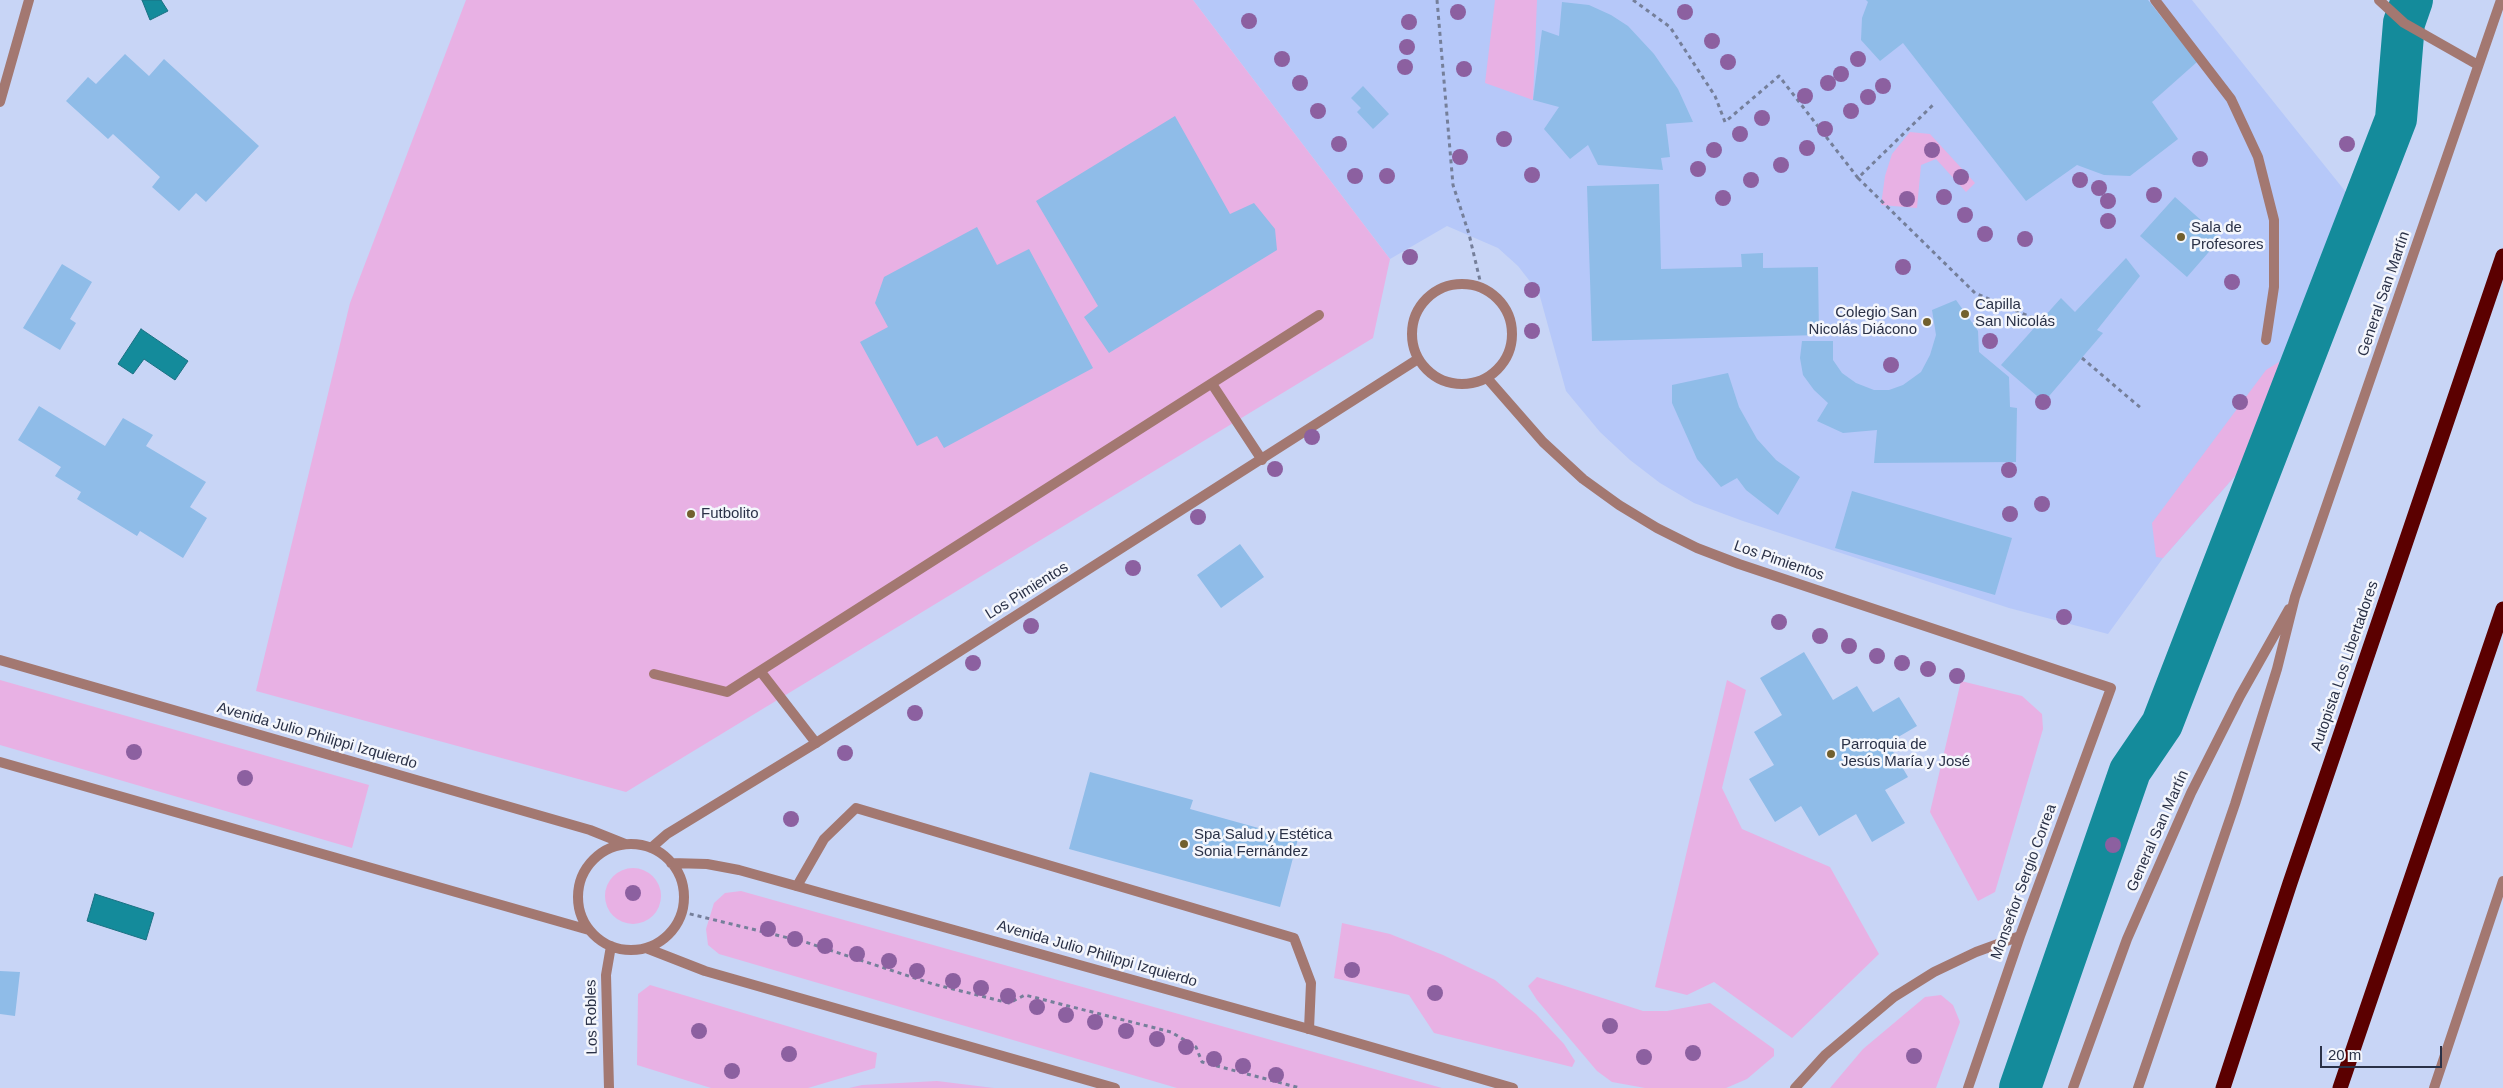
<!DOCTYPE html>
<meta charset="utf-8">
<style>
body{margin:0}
#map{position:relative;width:2503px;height:1088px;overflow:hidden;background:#c8d5f6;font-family:Arial,sans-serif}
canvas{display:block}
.scale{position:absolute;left:2320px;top:1046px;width:122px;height:22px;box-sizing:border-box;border:2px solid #2a3147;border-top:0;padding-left:6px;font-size:15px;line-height:18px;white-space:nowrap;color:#2a3147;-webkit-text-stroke:4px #f4f6fc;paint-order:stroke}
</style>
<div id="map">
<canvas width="2503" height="1088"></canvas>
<div class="scale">20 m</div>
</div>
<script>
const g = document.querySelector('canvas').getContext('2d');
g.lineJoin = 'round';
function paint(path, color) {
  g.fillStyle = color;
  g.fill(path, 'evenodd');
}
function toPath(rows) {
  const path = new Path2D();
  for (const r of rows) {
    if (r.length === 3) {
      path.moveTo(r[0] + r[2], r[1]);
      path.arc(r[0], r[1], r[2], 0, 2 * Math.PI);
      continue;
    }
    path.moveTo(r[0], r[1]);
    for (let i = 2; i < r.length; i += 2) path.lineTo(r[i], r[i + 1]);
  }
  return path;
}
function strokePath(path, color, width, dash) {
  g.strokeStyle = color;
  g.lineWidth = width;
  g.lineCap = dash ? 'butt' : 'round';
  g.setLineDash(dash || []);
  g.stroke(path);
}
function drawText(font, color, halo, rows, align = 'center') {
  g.font = font + ' Arial,sans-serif';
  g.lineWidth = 5;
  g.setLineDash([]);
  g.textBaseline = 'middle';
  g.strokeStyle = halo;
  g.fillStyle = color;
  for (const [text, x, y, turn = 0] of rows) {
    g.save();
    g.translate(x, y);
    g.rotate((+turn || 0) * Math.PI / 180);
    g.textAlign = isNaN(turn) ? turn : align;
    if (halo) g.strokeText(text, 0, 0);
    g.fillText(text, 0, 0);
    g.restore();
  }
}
paint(toPath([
 [1193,0,2192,0,2349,196,2297,351,2242,468,2163,558,2108,634,2009,608,1743,521,1694,503,1660,483,1630,460,1600,432,1566,391,1539,293,1518,266,1498,248,1447,226,1390,259]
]), '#b6c8f9');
paint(toPath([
 [466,0,1193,0,1390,259,1373,338,626,792,256,691,350,303],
 [1495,0,1537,0,1533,100,1485,83],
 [1910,132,1930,134,1975,183,1966,192,1936,159,1921,165,1917,208,1881,205,1885,176,1892,154],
 [2297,351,2242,468,2163,558,2156,557,2152,523,2266,370],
 [0,680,369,785,352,848,0,745],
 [1727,680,1746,690,1722,788,1742,829,1830,867,1879,954,1792,1038,1714,982,1687,995,1655,987],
 [1961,681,2022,696,2042,714,2043,729,1995,892,1978,901,1930,812],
 [633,896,28],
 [741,891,1442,1088,1177,1088,719,954,708,945,706,929,714,903,725,893],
 [1342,923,1390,934,1443,955,1495,980,1536,1014,1564,1044,1575,1061,1572,1067,1434,1033,1409,995,1334,978],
 [1537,977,1643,1011,1667,1011,1710,1003,1774,1049,1774,1056,1747,1079,1726,1088,1645,1088,1612,1082,1597,1071,1537,1000,1528,986],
 [650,985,877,1053,875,1068,808,1088,711,1088,637,1065,638,994],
 [1941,995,1953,1005,1960,1022,1936,1088,1830,1088,1863,1049,1925,997],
 [937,1081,994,1088,849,1088,862,1085]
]), '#e8b1e4');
const water = toPath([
 [142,0,161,0,168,11,150,20,142,0],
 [141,329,188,361,175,380,144,359,133,374,118,364,141,329],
 [95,894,154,913,146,940,87,921,95,894]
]);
paint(water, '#148b9b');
strokePath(water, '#1b7082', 1);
strokePath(toPath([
 [2020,1088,2130,771,2162,724,2396,119,2404,23,2412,0]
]), '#148b9b', 42);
paint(toPath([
 [1866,0,2148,0,2197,62,2152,102,2178,139,2130,176,2104,175,2077,165,2026,201,1903,43,1880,61,1861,40,1862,18,1868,2],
 [1562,2,1589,5,1611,15,1628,26,1654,54,1678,89,1693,122,1666,124,1670,157,1661,158,1663,170,1598,165,1588,145,1570,159,1544,129,1559,107,1533,100,1542,30,1559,36],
 [125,54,149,76,164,59,259,146,206,202,196,193,179,211,152,187,160,177,113,134,108,139,66,101,88,77,96,84],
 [1363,86,1389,114,1373,129,1357,112,1361,108,1351,98],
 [1175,116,1230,214,1254,203,1275,229,1277,250,1109,353,1084,317,1098,306,1036,201],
 [1659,184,1661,269,1742,267,1741,254,1763,253,1763,268,1818,267,1819,335,1592,341,1587,186],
 [2175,197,2221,238,2187,277,2140,236],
 [977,227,997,265,1029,249,1093,368,944,448,937,436,917,446,860,342,888,327,875,303,884,277],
 [2126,258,2140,276,2097,330,2103,333,2044,402,2001,365,2061,298,2075,312],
 [62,264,92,282,70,319,76,323,60,350,23,328],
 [1956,300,1978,331,1979,352,2009,377,2010,407,2017,408,2016,462,1874,463,1877,430,1843,433,1817,421,1828,403,1814,390,1803,375,1800,358,1802,341,1833,341,1833,360,1842,373,1856,383,1874,390,1889,390,1903,385,1921,372,1930,355,1936,335,1932,310],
 [1728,373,1739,407,1757,439,1776,460,1800,477,1778,515,1746,490,1737,478,1721,487,1697,459,1672,403,1672,385],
 [39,406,105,446,123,418,153,435,146,446,206,482,190,507,207,518,183,558,140,531,137,536,77,499,81,492,55,476,61,467,18,440],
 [1852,491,2012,538,1995,595,1835,548],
 [1240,544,1264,577,1221,608,1197,575],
 [1804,652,1833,700,1857,686,1873,712,1899,697,1917,726,1888,743,1908,777,1885,790,1905,823,1872,842,1856,814,1819,836,1801,806,1775,822,1749,779,1774,765,1754,732,1782,715,1760,678],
 [1090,772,1193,800,1190,809,1298,839,1280,907,1069,849],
 [0,971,20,972,15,1016,0,1014]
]), '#8fbce8');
strokePath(toPath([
 [1437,0,1453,185,1469,234,1482,289],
 [1633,0,1670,27,1715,96,1725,122,1779,76,1858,178,1935,103],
 [1858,178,1975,293,2040,321],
 [2082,358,2142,409],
 [682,912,805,942,933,984,1009,1003,1025,995,1171,1032,1196,1047,1202,1062,1300,1088]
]), '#757f9a', 3, [4, 4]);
strokePath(toPath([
 [2155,0,2231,99,2258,157,2274,220,2274,287,2266,340],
 [2379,0,2404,23,2478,65],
 [1212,384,1262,460],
 [761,672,816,743],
 [654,674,727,692,1319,315],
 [797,886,824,839,856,808,1294,938,1311,983,1309,1029]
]), '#a37871', 10);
strokePath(toPath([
 [0,102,29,0],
 [1462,334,50],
 [1487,378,1543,442,1583,479,1619,505,1657,528,1697,548,1739,564,2111,688,2020,936,1968,1088],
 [0,660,590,830,625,844],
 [0,762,589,930],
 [631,897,53],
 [651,848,667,834,816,743,1418,359],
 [671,863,707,864,739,870,1309,1029,1513,1088],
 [646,948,705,971,1115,1088],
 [609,1088,606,975,611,946],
 [1795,1088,1825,1055,1894,997,1934,972,1976,952,2020,936]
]), '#a37871', 10);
strokePath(toPath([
 [2073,1088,2127,939,2191,793,2240,696,2289,609],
 [2138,1088,2235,804,2277,669,2295,597,2501,0],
 [2434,1088,2503,881]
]), '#a37871', 10);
strokePath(toPath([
 [2223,1088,2290,883,2503,256],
 [2340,1088,2503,609]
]), '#5b0000', 15);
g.fillStyle = '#8c60a0';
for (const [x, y] of [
 [1458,12],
 [1685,12],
 [1249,21],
 [1409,22],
 [1712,41],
 [1407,47],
 [1282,59],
 [1858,59],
 [1728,62],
 [1405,67],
 [1464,69],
 [1841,74],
 [1300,83],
 [1828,83],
 [1883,86],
 [1805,96],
 [1868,97],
 [1318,111],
 [1851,111],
 [1762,118],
 [1825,129],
 [1740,134],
 [1504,139],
 [1339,144],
 [2347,144],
 [1807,148],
 [1714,150],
 [1932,150],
 [1460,157],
 [2200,159],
 [1781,165],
 [1698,169],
 [1532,175],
 [1355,176],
 [1387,176],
 [1961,177],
 [1751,180],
 [2080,180],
 [2099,188],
 [2154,195],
 [1944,197],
 [1723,198],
 [1907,199],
 [2108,201],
 [1965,215],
 [2108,221],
 [1985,234],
 [2025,239],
 [1410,257],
 [1903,267],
 [2232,282],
 [1532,290],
 [1532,331],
 [1990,341],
 [1891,365],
 [2043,402],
 [2240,402],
 [1312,437],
 [1275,469],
 [2009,470],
 [2042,504],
 [2010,514],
 [1198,517],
 [1133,568],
 [2064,617],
 [1779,622],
 [1031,626],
 [1820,636],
 [1849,646],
 [1877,656],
 [973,663],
 [1902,663],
 [1928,669],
 [1957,676],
 [915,713],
 [134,752],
 [845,753],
 [245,778],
 [791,819],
 [2113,845],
 [633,893],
 [768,929],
 [795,939],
 [825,946],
 [857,954],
 [889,961],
 [1352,970],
 [917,971],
 [953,981],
 [981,988],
 [1435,993],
 [1008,996],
 [1037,1007],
 [1066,1015],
 [1095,1022],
 [1610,1026],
 [699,1031],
 [1126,1031],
 [1157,1039],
 [1186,1047],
 [1693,1053],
 [789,1054],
 [1914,1056],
 [1644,1057],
 [1214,1059],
 [1243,1066],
 [732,1071],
 [1276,1075]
]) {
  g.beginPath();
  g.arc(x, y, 8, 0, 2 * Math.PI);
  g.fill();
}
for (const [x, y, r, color] of [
 [2181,237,5,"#72602e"],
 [1965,314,5,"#72602e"],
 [1927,322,5,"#72602e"],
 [691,514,5,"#72602e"],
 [1831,754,5,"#72602e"],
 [1184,844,5,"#72602e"]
]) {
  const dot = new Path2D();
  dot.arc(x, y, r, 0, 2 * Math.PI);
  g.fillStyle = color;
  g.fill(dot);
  strokePath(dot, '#f4f6fc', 2);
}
drawText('15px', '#2a3147', '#f4f6fc', [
 ["Sala de",2191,228],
 ["Profesores",2191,245],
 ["Capilla",1975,305],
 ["San Nicolás",1975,322],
 ["Colegio San",1917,313,"right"],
 ["Nicolás Diácono",1917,330,"right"],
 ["Futbolito",701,514],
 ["Parroquia de",1841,745],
 ["Jesús María y José",1841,762],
 ["Spa Salud y Estética",1194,835],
 ["Sonia Fernández",1194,852]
], 'left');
drawText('15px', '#2a3147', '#f4f6fc', [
 ["General San Martín",2384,294,-71],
 ["Los Pimientos",1779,561,19],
 ["Los Pimientos",1027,591,-32],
 ["Autopista Los Libertadores",2345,666,-71],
 ["Avenida Julio Philippi Izquierdo",317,736,16],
 ["General San Martín",2158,831,-66],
 ["Monseñor Sergio Correa",2024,882,-70],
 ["Avenida Julio Philippi Izquierdo",1097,954,16],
 ["Los Robles",592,1017,-91]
]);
</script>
